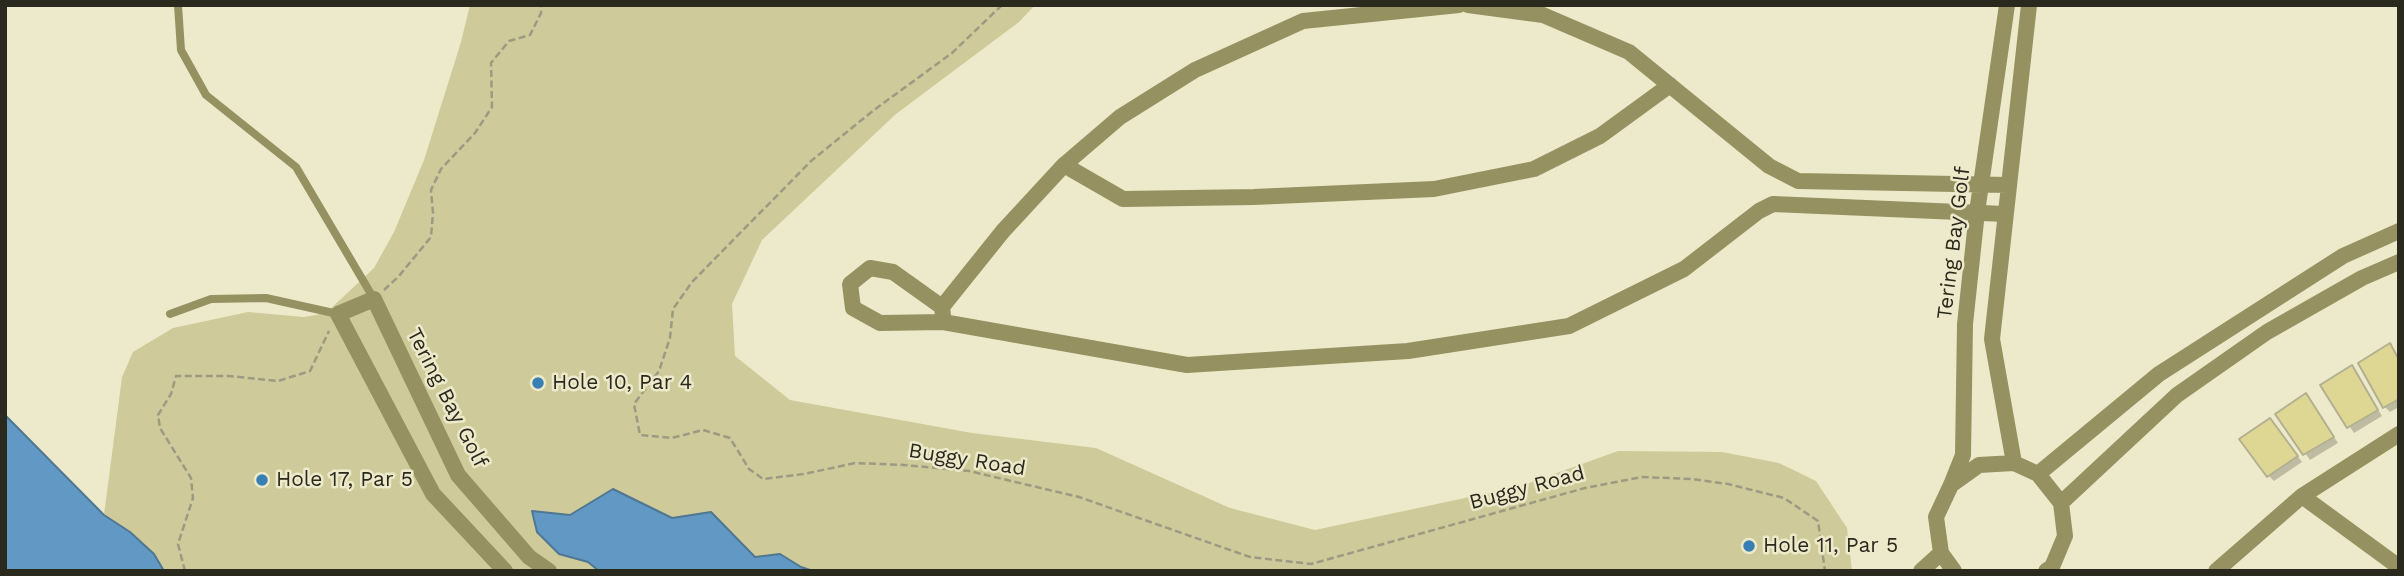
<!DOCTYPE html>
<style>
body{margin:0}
#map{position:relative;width:2404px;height:576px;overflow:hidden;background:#edeacb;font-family:"Work Sans",sans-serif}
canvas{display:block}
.frame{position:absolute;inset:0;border:7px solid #2a291d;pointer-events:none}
</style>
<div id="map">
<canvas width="2404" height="576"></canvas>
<div class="frame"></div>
</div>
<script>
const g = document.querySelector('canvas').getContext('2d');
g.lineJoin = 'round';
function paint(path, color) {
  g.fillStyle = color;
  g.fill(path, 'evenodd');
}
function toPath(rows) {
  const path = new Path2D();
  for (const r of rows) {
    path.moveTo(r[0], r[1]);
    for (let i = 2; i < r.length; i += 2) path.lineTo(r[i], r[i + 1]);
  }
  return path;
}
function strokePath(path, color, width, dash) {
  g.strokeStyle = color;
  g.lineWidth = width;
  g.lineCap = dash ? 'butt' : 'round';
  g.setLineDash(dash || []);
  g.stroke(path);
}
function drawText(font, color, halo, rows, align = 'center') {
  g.font = font + ' "Work Sans",sans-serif';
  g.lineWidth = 5;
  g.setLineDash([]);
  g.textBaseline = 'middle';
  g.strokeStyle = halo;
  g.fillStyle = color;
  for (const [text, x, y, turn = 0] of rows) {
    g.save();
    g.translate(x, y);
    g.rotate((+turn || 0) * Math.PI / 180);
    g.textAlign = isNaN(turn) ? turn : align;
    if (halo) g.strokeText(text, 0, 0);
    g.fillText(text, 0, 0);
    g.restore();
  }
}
paint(toPath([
 [470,5,1035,5,1019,22,896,114,762,240,732,304,735,356,790,400,972,433,1096,448,1230,508,1315,530,1521,486,1618,451,1722,452,1779,463,1816,481,1847,528,1852,571,164,571,154,554,104,515,122,377,133,352,173,328,248,312,304,317,326,313,374,268,394,232,424,160,461,42]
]), '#cfca99');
const water = toPath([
 [5,415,104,515,130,532,154,554,164,571,5,571,5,415],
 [613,489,672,518,711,512,755,557,780,554,801,567,813,571,599,571,588,562,559,554,537,532,532,511,570,515,613,489]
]);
paint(water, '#6198c4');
strokePath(water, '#507792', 2);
paint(toPath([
 [2390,346,2399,358,2399,407,2390,412,2385,407,2360,364],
 [2352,368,2382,416,2354,433,2323,386],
 [2306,395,2338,443,2310,460,2278,414],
 [2275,425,2302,462,2274,481,2268,475]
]), '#0003');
const building = toPath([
 [2390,343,2399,360,2399,399,2383,408,2358,363,2390,343],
 [2352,365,2378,410,2347,428,2320,385,2352,365],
 [2306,393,2334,437,2303,455,2275,414,2306,393],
 [2270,418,2298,456,2267,477,2239,439,2270,418]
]);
paint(building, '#ded793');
strokePath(building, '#b3b092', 2);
strokePath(toPath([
 [1002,5,952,53,874,110,811,161,692,282,673,309,670,338,659,371,634,404,640,435,672,438,703,430,730,438,749,469,763,479,804,474,855,463,904,465,969,471,1079,497,1250,557,1311,564,1585,488,1642,477,1692,479,1728,484,1784,498,1818,521,1825,571],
 [384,290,399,276,431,237,433,213,431,190,441,169,475,133,492,107,491,63,509,41,530,35,541,13,541,5],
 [185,571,178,544,193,498,191,478,160,428,158,415,171,394,176,376,229,376,278,381,310,371,329,331]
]), '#9c9a82', 2.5, [7, 3.5]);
strokePath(toPath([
 [178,5,181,50,206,95,296,167,374,299],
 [170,314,211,299,266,298,338,314]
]), '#969161', 8);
strokePath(toPath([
 [1468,5,1543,15,1629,52,1769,166,1798,181,2008,185],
 [1064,165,1123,199,1254,197,1434,189,1534,169,1600,136,1670,85],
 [942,307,893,272,870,268,850,284,853,308,880,323,943,322,1187,365,1408,351,1569,326,1684,269,1759,211,1773,204,2005,214],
 [943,316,942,307,1003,231,1064,165,1120,117,1195,70,1303,21,1459,5],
 [2014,463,1992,339,2029,5],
 [2038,474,2159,374,2343,256,2399,231],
 [1951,485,1963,455,1965,324,1977,212,2007,5],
 [2302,496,2399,567],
 [2061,503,2177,395,2267,332,2362,278,2399,262],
 [505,571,433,494,338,314,374,299,458,475,529,557,549,571],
 [1921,571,1941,553],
 [1954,571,1941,553,1936,517,1951,485,1979,465,2014,463,2038,474,2061,503,2065,536,2052,567,2046,571],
 [2216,571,2302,496,2399,434]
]), '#969161', 16);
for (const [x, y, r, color] of [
 [538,383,7,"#387fb4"],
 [262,480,7,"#387fb4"],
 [1749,546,7,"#387fb4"]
]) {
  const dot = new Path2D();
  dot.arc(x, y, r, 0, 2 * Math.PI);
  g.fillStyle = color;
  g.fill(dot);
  strokePath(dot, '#edeacb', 2.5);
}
drawText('21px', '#2a291d', '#edeacb', [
 ["Tering Bay Golf",1954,243,-83],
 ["Tering Bay Golf",447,398,63],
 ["Buggy Road",967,460,9],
 ["Buggy Road",1527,488,-15]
]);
drawText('21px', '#2a291d', '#edeacb', [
 ["Hole 10, Par 4",552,383],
 ["Hole 17, Par 5",276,480],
 ["Hole 11, Par 5",1763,546]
], 'left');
</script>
